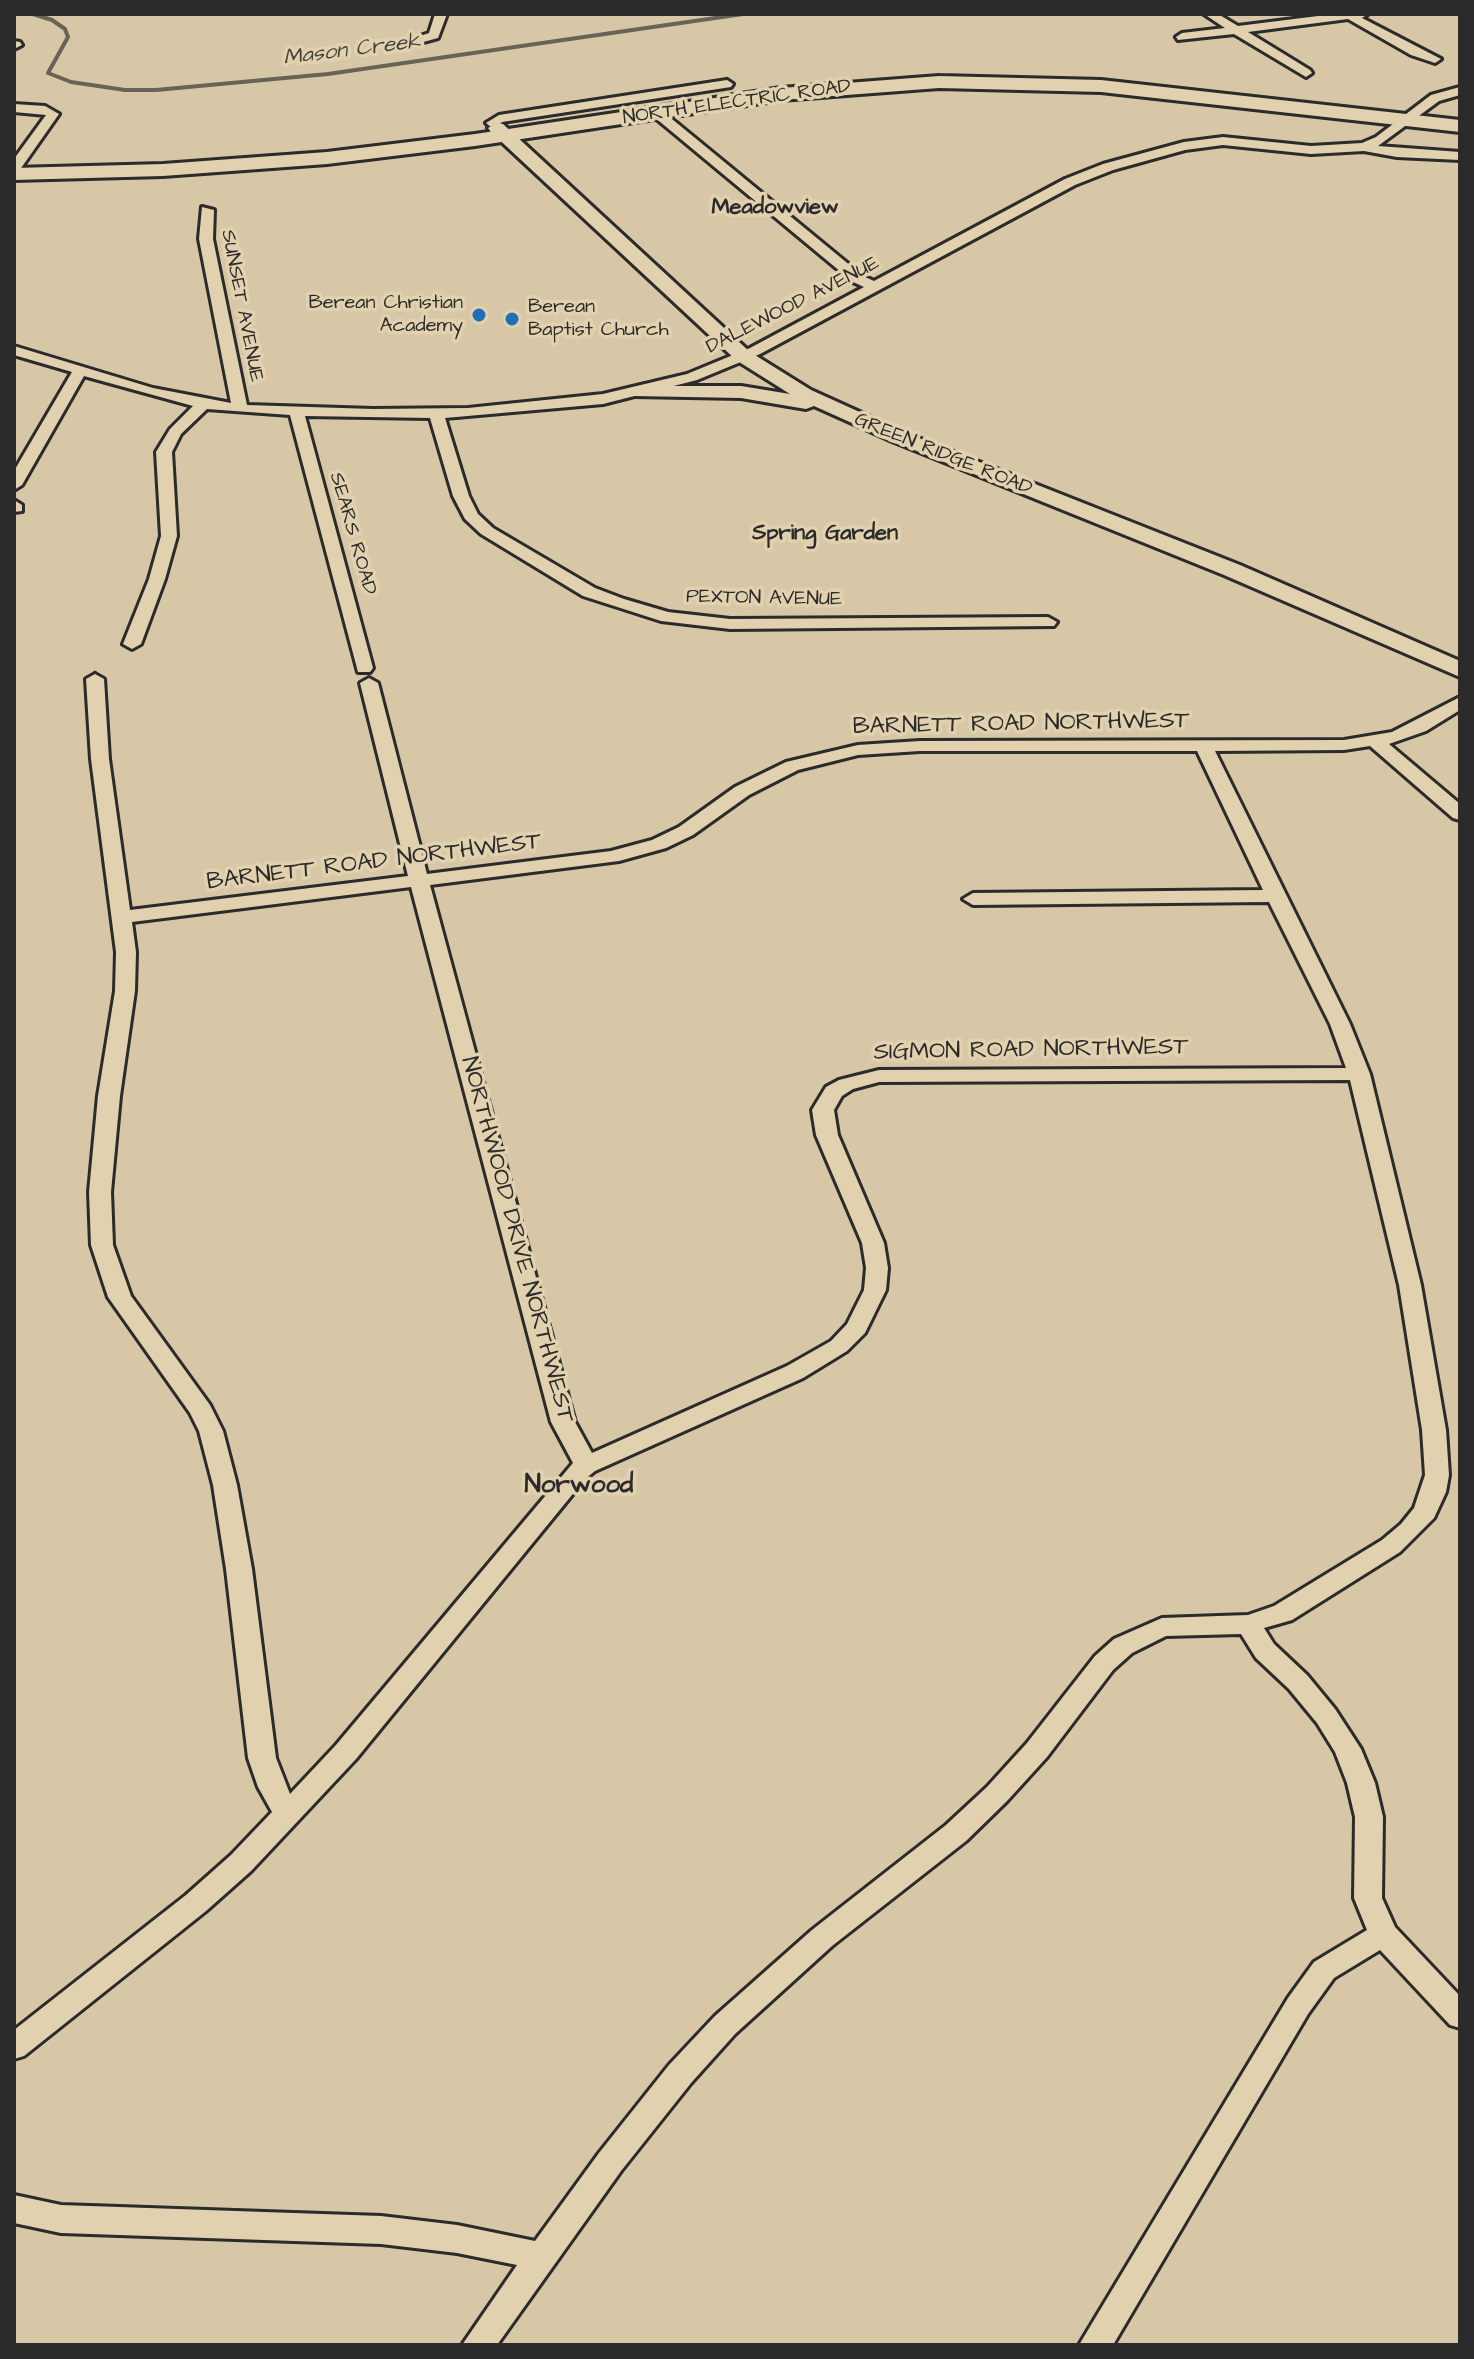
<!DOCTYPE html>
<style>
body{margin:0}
#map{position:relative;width:1474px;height:2359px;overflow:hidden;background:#d7c7a6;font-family:"Architects Daughter",sans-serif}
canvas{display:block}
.frame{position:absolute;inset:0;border:16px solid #2b2b2b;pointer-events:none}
</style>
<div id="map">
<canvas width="1474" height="2359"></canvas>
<div class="frame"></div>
</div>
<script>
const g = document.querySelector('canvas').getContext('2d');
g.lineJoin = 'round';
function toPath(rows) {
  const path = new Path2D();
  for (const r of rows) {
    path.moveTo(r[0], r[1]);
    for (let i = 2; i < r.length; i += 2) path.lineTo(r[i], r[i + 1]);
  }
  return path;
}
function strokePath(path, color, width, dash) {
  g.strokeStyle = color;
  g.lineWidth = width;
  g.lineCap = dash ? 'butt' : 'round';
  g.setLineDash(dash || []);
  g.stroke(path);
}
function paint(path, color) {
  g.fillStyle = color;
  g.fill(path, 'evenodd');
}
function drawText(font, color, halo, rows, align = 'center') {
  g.font = font + ' "Architects Daughter",sans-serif';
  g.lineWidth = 7;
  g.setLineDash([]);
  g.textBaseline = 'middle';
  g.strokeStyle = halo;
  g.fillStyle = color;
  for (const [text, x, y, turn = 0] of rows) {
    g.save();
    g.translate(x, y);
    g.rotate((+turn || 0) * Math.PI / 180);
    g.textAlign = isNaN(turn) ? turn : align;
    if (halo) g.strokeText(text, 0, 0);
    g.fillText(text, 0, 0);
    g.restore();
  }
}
strokePath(toPath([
 [33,14,52,20,65,29,68,37,48,73,71,82,125,90,156,90,328,74,743,14]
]), '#686257', 4);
const street = toPath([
 [435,14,447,14,438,38,405,47,405,41,429,33,435,14],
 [1204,14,1218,14,1238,26,1334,14,1368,14,1362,18,1441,59,1435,63,1411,55,1348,19,1248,32,1310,70,1312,73,1306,77,1234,34,1178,40,1176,37,1182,33,1225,28,1204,14],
 [14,41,20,42,22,45,14,49,14,41],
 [727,80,733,84,731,87,502,122,500,124,503,128,497,132,486,123,499,115,727,80],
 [1460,87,1460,95,1439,101,1378,146,1460,152,1460,160,1397,157,1364,151,1311,154,1223,145,1185,150,1113,170,1075,185,760,354,697,380,603,404,445,418,469,496,478,514,493,528,595,588,624,599,668,612,730,619,1048,617,1057,622,1054,626,730,629,661,621,583,596,481,534,465,519,453,496,430,418,305,416,373,668,370,672,358,672,290,415,207,409,181,434,172,452,177,536,165,579,141,644,132,649,123,644,149,579,161,536,156,452,170,429,193,406,84,376,22,485,14,490,14,471,72,372,14,355,14,346,153,388,231,403,199,239,202,207,214,210,213,239,247,405,373,409,468,408,603,394,687,374,750,348,864,287,853,282,653,116,653,110,661,110,863,276,874,281,1065,179,1103,164,1184,142,1223,137,1311,146,1362,143,1376,137,1431,95,1460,87],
 [14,104,45,106,59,114,19,171,14,172,14,159,46,115,14,112,14,104],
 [14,500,22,505,22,511,14,512,14,500],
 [95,674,104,679,109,759,130,910,408,876,360,683,369,678,378,683,427,874,611,851,652,840,679,827,735,787,786,762,858,745,920,741,1344,740,1392,732,1460,697,1460,710,1426,731,1389,744,1460,804,1460,820,1453,818,1370,746,1344,750,1215,751,1350,1024,1370,1074,1421,1285,1446,1430,1449,1475,1446,1492,1434,1518,1400,1552,1292,1620,1264,1628,1274,1644,1307,1675,1335,1709,1361,1749,1375,1783,1383,1817,1382,1898,1395,1927,1460,1996,1460,2028,1450,2025,1380,1950,1334,1978,1308,2014,1113,2345,1079,2345,1288,1998,1314,1962,1367,1930,1354,1898,1355,1817,1347,1783,1335,1752,1317,1723,1289,1689,1256,1658,1241,1634,1166,1636,1132,1653,1113,1670,1047,1757,1007,1801,966,1841,832,1946,735,2034,691,2083,621,2171,497,2345,462,2345,517,2265,457,2253,381,2244,61,2233,14,2223,14,2195,61,2205,381,2216,457,2225,535,2241,599,2153,669,2065,715,2016,812,1930,946,1825,987,1787,1027,1743,1095,1656,1114,1639,1162,1618,1248,1615,1274,1606,1382,1540,1401,1524,1414,1508,1425,1475,1422,1430,1399,1285,1350,1080,879,1082,853,1089,842,1096,834,1110,838,1135,884,1243,888,1268,886,1290,865,1333,847,1351,803,1378,595,1471,585,1479,356,1759,251,1871,206,1911,24,2056,14,2059,14,2030,186,1895,231,1855,272,1812,258,1787,248,1758,226,1569,213,1485,199,1431,190,1413,108,1297,91,1245,89,1192,98,1096,115,991,116,952,91,759,86,679,95,674],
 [920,751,1197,751,1263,890,973,893,963,899,973,905,1269,902,1330,1024,1346,1068,879,1070,839,1080,826,1087,812,1110,816,1135,862,1243,866,1268,864,1290,847,1324,831,1341,787,1366,592,1453,575,1422,430,885,619,861,666,848,693,835,749,795,798,770,858,755,920,751],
 [411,887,551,1422,573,1463,336,1745,290,1794,276,1758,252,1569,237,1485,223,1431,210,1405,131,1296,113,1245,111,1192,120,1096,135,991,136,952,132,922,411,887]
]);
const secondary = toPath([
 [497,123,503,124,750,352,811,390,906,433,1240,565,1460,661,1460,677,1224,575,892,441,814,406,806,409,741,398,634,396,631,392,641,386,741,386,790,394,736,360,491,132,488,128,497,123]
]);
const primary = toPath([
 [939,76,1101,80,1460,120,1460,132,1101,92,939,88,781,100,475,146,327,164,163,176,14,180,14,168,163,164,327,152,475,134,781,88,939,76]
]);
strokePath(street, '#2b2b2b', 6);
strokePath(secondary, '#2b2b2b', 6);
strokePath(primary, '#2b2b2b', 6);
paint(street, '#e2d1ae');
paint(secondary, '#e2d1ae');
paint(primary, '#e2d1ae');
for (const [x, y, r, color] of [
 [479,315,8,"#1f6fb2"],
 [512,319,8,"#1f6fb2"]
]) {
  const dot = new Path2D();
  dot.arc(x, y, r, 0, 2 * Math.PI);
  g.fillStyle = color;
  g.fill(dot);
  strokePath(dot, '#e2d1ae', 3);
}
drawText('20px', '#2b2b2b', '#e2d1ae', [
 ["NORTH ELECTRIC ROAD",737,103,-8],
 ["SUNSET AVENUE",241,306,79],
 ["DALEWOOD AVENUE",793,306,-27],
 ["GREEN RIDGE ROAD",943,455,22],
 ["SEARS ROAD",352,534,74],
 ["PEXTON AVENUE",764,599,1]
]);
drawText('20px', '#2b2b2b', '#e2d1ae', [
 ["Berean Christian",463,304],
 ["Academy",463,327],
 ["Berean",528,308,"left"],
 ["Baptist Church",528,331,"left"]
], 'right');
drawText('italic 22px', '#44423d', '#e2d1ae', [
 ["Mason Creek",352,51,-7]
]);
drawText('bold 22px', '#2b2b2b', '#e2d1ae', [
 ["Meadowview",775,208],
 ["Spring Garden",825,534]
]);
drawText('24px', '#2b2b2b', '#e2d1ae', [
 ["BARNETT ROAD NORTHWEST",1021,725,-1],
 ["BARNETT ROAD NORTHWEST",374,863,-7],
 ["SIGMON ROAD NORTHWEST",1031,1051,-1],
 ["NORTHWOOD DRIVE NORTHWEST",516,1240,75]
]);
drawText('bold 26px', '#2b2b2b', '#e2d1ae', [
 ["Norwood",579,1487]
]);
</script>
